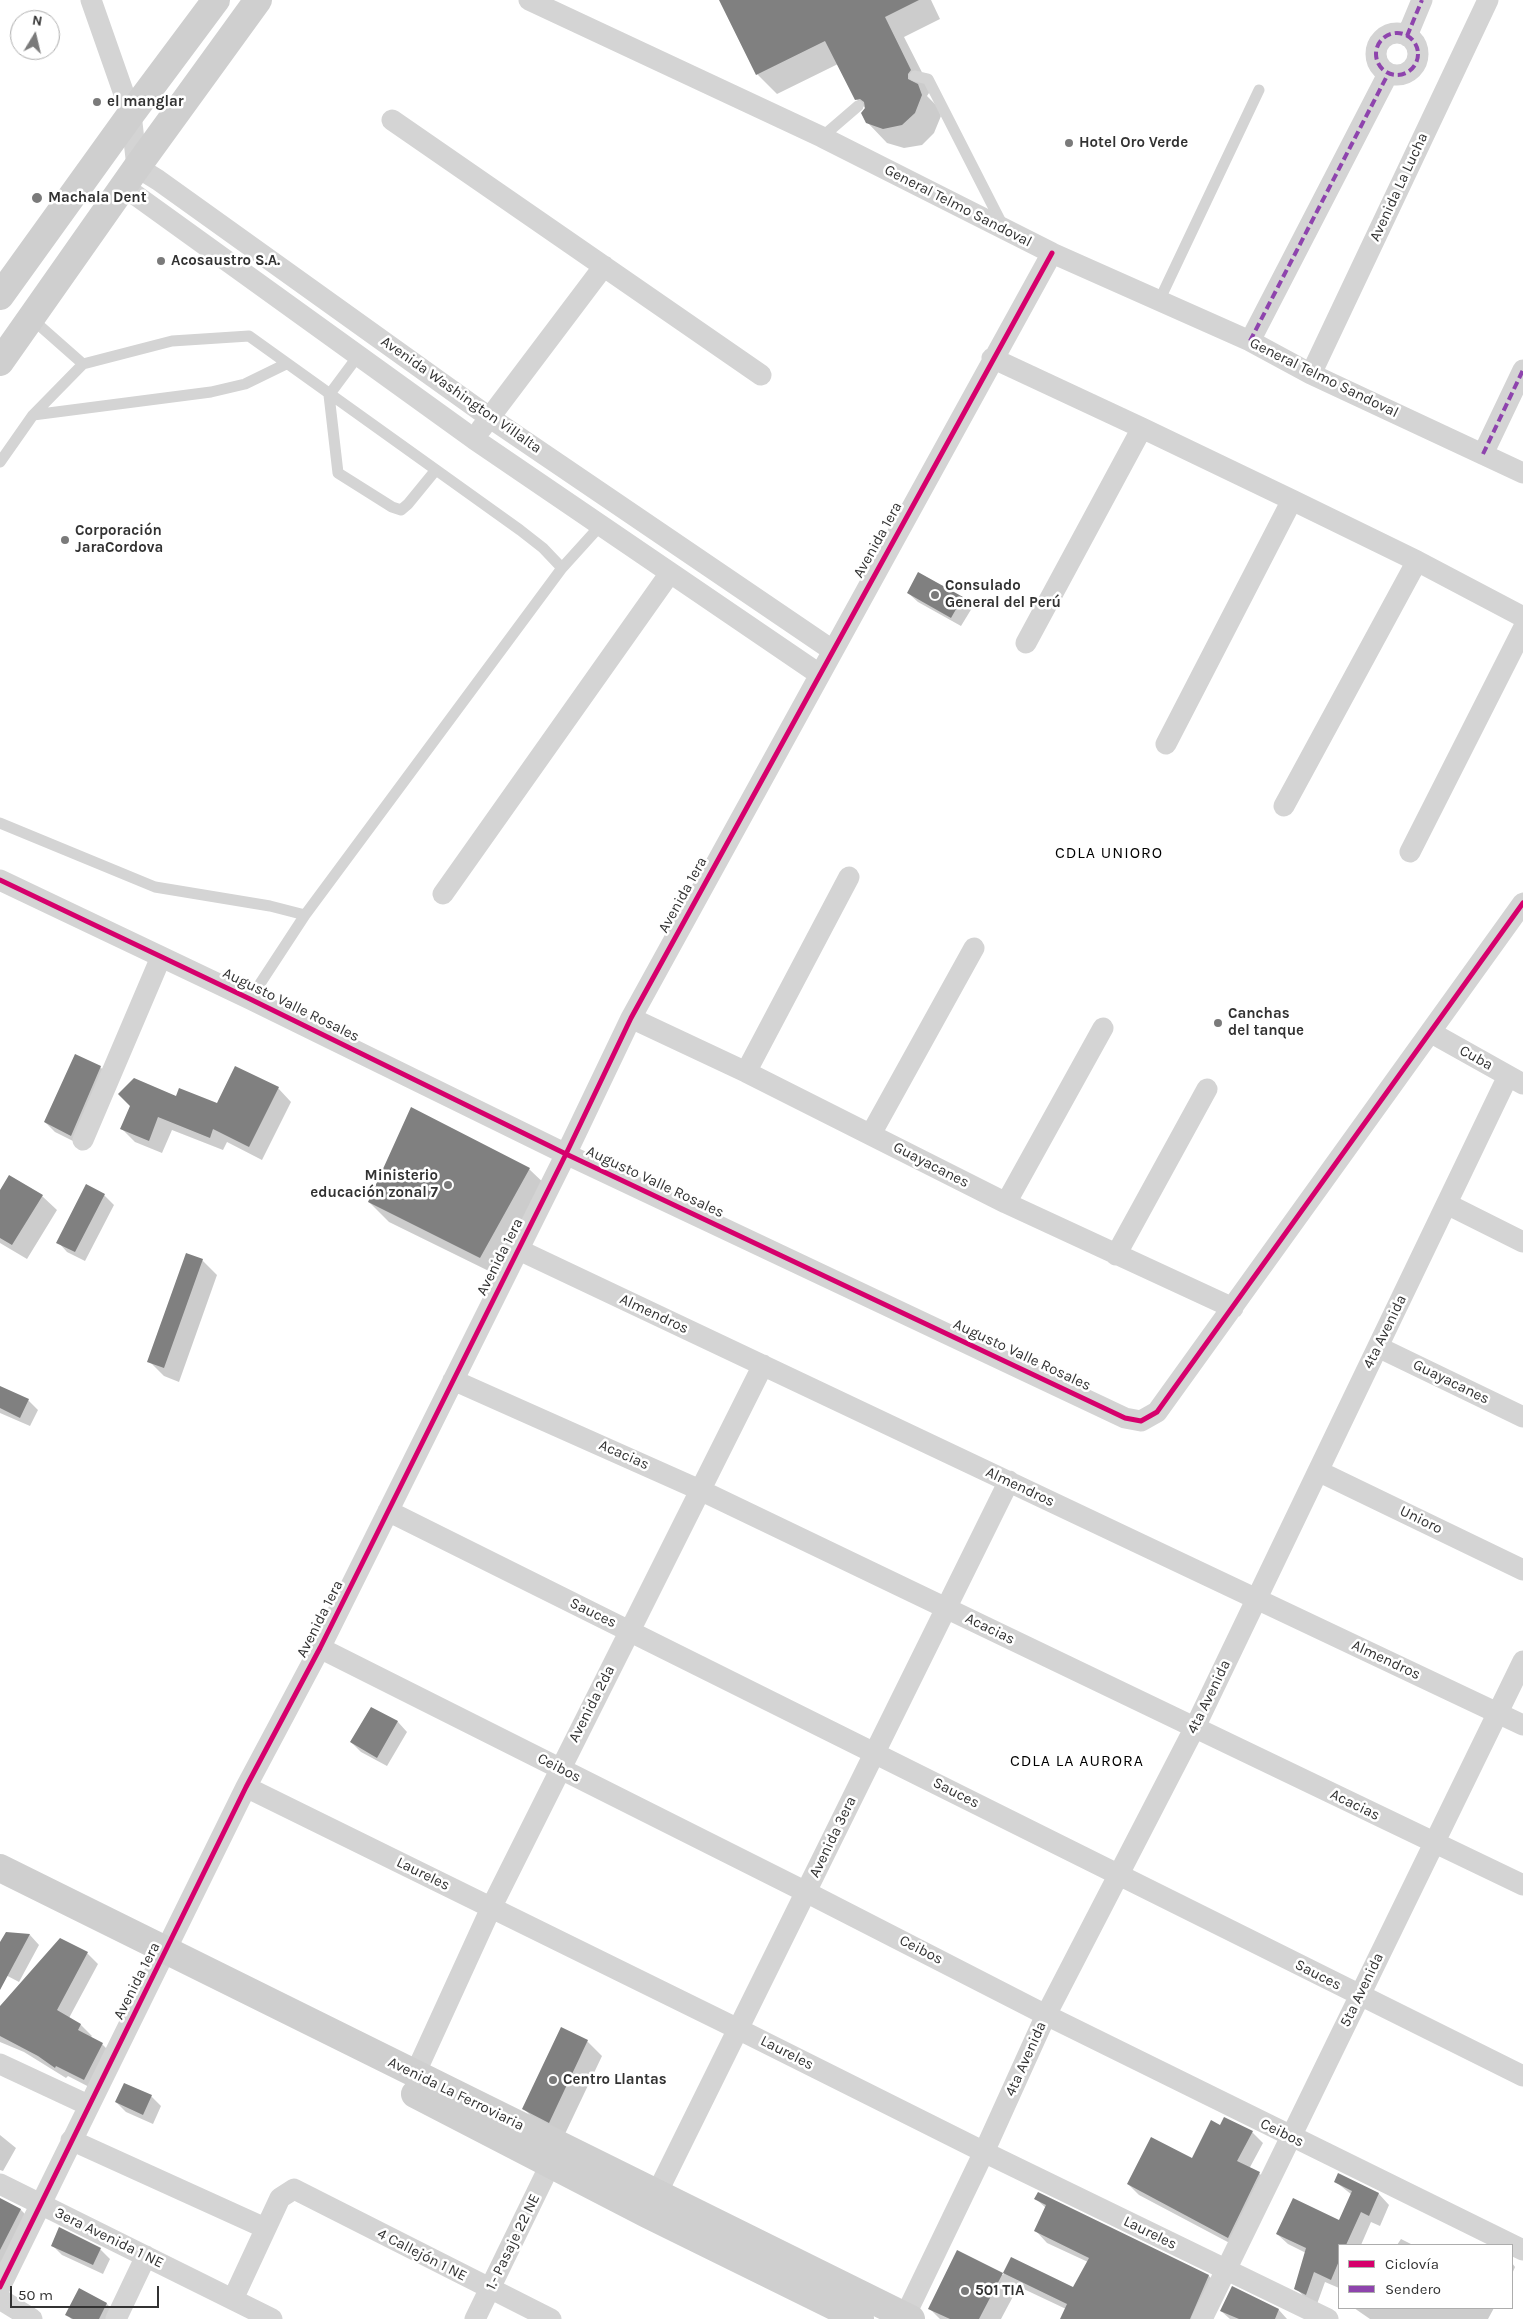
<!DOCTYPE html>
<meta charset="utf-8">
<style>
body{margin:0}
#map{position:relative;width:1523px;height:2319px;overflow:hidden;background:#fff;font-family:Karla,sans-serif}
canvas{display:block}
.legend{position:absolute;left:1338px;top:2244px;width:175px;height:65px;box-sizing:border-box;background:#fff;border:1px solid #adadad;margin:0;padding:6px 9px;list-style:none;font-size:15px;color:#323232}
.legend li{display:flex;align-items:center;gap:10px;height:25px}
.legend b{width:25px;border:1px solid #adadad}
.north{position:absolute;left:10px;top:10px;width:50px;height:50px;box-sizing:border-box;background:#fff;border:1px solid #adadad;border-radius:50%;rotate:9deg;font-size:14px;font-weight:700;line-height:20px;text-align:center;color:#323232}
.north::after{content:'';display:block;margin:auto;width:18px;height:22px;background:#7a7a7a;clip-path:polygon(50% 0,100% 100%,50% 72%,0 100%)}
.scale{position:absolute;left:10px;top:2286px;width:149px;height:22px;box-sizing:border-box;border:2px solid #323232;border-top:0;padding-left:6px;font-size:15px;line-height:18px;white-space:nowrap;color:#323232;-webkit-text-stroke:4px #fff;paint-order:stroke}
</style>
<div id="map">
<canvas width="1523" height="2319"></canvas>
<ul class="legend">
<li><b style="height:6px;background:#d6006c"></b>Ciclovía</li>
<li><b style="height:6px;background:#8e44ad"></b>Sendero</li>
</ul>
<div class="north">N</div>
<div class="scale">50 m</div>
</div>
<script>
const g = document.querySelector('canvas').getContext('2d');
g.lineJoin = 'round';
function paint(path, color) {
  g.fillStyle = color;
  g.fill(path, 'evenodd');
}
function toPath(rows) {
  const path = new Path2D();
  for (const r of rows) {
    if (r.length === 3) {
      path.moveTo(r[0] + r[2], r[1]);
      path.arc(r[0], r[1], r[2], 0, 2 * Math.PI);
      continue;
    }
    path.moveTo(r[0], r[1]);
    for (let i = 2; i < r.length; i += 2) path.lineTo(r[i], r[i + 1]);
  }
  return path;
}
function strokePath(path, color, width, dash) {
  g.strokeStyle = color;
  g.lineWidth = width;
  g.lineCap = dash ? 'butt' : 'round';
  g.setLineDash(dash || []);
  g.stroke(path);
}
function drawText(font, color, halo, rows, align = 'center') {
  g.font = font + ' Karla,sans-serif';
  g.lineWidth = 5;
  g.setLineDash([]);
  g.textBaseline = 'middle';
  g.strokeStyle = halo;
  g.fillStyle = color;
  for (const [text, x, y, turn = 0] of rows) {
    g.save();
    g.translate(x, y);
    g.rotate((+turn || 0) * Math.PI / 180);
    g.textAlign = isNaN(turn) ? turn : align;
    if (halo) g.strokeText(text, 0, 0);
    g.fillText(text, 0, 0);
    g.restore();
  }
}
paint(toPath([
 [721,0,931,0,940,19,904,37,931,90,927,96,937,106,941,116,934,133,922,145,904,148,887,143,867,122,866,109,856,99,838,64,777,94,757,74],
 [908,593,962,598,972,608,961,626,918,602],
 [100,1067,110,1076,81,1145,55,1132,45,1122],
 [278,1088,291,1102,262,1160,227,1142,223,1150,172,1130,162,1153,135,1142,122,1129,177,1097,217,1105],
 [529,1169,549,1188,501,1277,389,1222,369,1202],
 [0,1193,42,1196,57,1210,27,1259,0,1243],
 [104,1195,114,1205,85,1261,67,1252,58,1242],
 [202,1260,217,1275,179,1382,164,1376,149,1361],
 [0,1387,28,1400,38,1410,30,1426,0,1413],
 [371,1709,398,1722,407,1732,387,1766,361,1752,351,1742],
 [6,1933,30,1935,39,1945,19,1982,0,1972,0,1945],
 [61,1939,87,1953,98,1964,69,2018,81,2025,92,2036,90,2038,102,2044,113,2055,95,2090,68,2076,66,2078,24,2052,0,2042,0,2008],
 [587,2041,602,2056,564,2136,539,2124,524,2109],
 [151,2096,161,2106,153,2124,126,2112,116,2102],
 [1220,2127,1252,2132,1263,2143,1249,2169,1259,2173,1270,2184,1239,2248,1139,2195,1128,2184,1192,2160],
 [0,2135,16,2148,3,2171,0,2170],
 [1339,2175,1379,2194,1389,2205,1380,2226,1371,2222,1361,2245,1339,2245,1339,2288,1325,2282,1317,2304,1306,2299,1296,2288,1306,2253,1288,2244,1277,2234,1339,2221,1352,2195,1336,2182],
 [1039,2194,1209,2276,1221,2289,1207,2319,1061,2319,1066,2309,1011,2283,1017,2289,1001,2319,940,2319,930,2309,957,2252,1003,2275,1012,2258,1074,2289,1088,2262,1047,2243,1035,2230,1046,2208,1036,2199],
 [0,2199,21,2210,30,2219,0,2280],
 [1401,2239,1413,2245,1397,2245],
 [52,2245,100,2249,110,2259,103,2274,62,2255],
 [1512,2263,1515,2267,1512,2274],
 [1232,2288,1279,2310,1287,2319,1230,2319,1221,2311],
 [80,2290,107,2304,116,2314,114,2319,71,2319,67,2314],
 [1354,2308,1494,2308,1488,2319,1370,2319]
]), '#0003');
paint(toPath([
 [719,0,919,0,885,17,911,70,908,74,908,79,918,84,922,95,915,113,902,125,883,129,866,123,861,113,865,108,864,102,860,99,855,100,825,41,756,75],
 [918,572,963,597,951,618,907,593],
 [75,1054,101,1066,71,1136,44,1122],
 [235,1066,279,1087,249,1147,213,1129,210,1138,158,1117,149,1141,120,1129,130,1106,118,1094,134,1078,176,1096,179,1088,217,1103],
 [411,1107,530,1168,480,1258,368,1202],
 [9,1175,43,1195,12,1245,0,1238,0,1190],
 [86,1184,105,1194,75,1252,56,1243],
 [186,1253,203,1259,164,1368,147,1362],
 [0,1386,29,1399,20,1418,0,1408],
 [371,1707,398,1721,377,1758,350,1742],
 [6,1932,30,1934,0,1990,0,1942],
 [60,1938,88,1952,57,2010,81,2024,78,2030,103,2043,84,2080,56,2066,55,2068,38,2056,0,2036,0,2006],
 [561,2027,588,2040,549,2123,522,2109],
 [124,2083,152,2095,143,2115,115,2102],
 [1224,2117,1253,2131,1237,2161,1260,2172,1228,2238,1127,2184,1151,2137,1192,2158,1211,2120,1220,2125],
 [1338,2173,1379,2193,1369,2216,1361,2212,1346,2245,1339,2245,1339,2261,1331,2280,1314,2272,1306,2295,1294,2289,1306,2248,1276,2234,1293,2198,1339,2220,1352,2191,1334,2182],
 [1038,2192,1209,2275,1190,2319,1060,2319,1067,2304,1003,2273,1011,2257,1073,2287,1089,2258,1034,2231,1046,2205,1034,2199],
 [0,2198,21,2209,0,2250],
 [59,2227,101,2248,93,2265,51,2246],
 [957,2250,1003,2273,979,2319,950,2319,928,2309],
 [1232,2286,1279,2309,1275,2319,1239,2319,1220,2311],
 [79,2288,107,2303,99,2319,73,2319,65,2315]
]), '#808080');
strokePath(toPath([
 [915,76,928,79,1003,226],
 [822,137,858,106],
 [1159,301,1259,90],
 [32,319,83,364],
 [358,356,329,395,338,473,392,507,401,510,408,504,435,471],
 [33,415,211,392,245,384,286,364],
 [0,462,33,415,83,364,172,341,249,336,520,530,543,548,562,568,305,915,270,906,155,887,0,823],
 [562,568,600,526],
 [250,999,305,915]
]), '#d4d4d4', 11);
strokePath(toPath([
 [91,0,131,114,137,167,158,180,489,417,832,650],
 [529,0,822,137,1052,253,1250,341,1311,374,1523,473],
 [1397,54,21],
 [1407,36,1422,0],
 [392,120,761,375],
 [123,186,474,439,819,674],
 [1250,341,1388,74],
 [992,358,1142,428,1292,500,1417,561,1523,617],
 [1311,374,1488,0],
 [481,429,604,266],
 [1483,454,1523,370],
 [1026,643,1142,428],
 [1166,744,1292,500],
 [1284,806,1417,561],
 [1410,852,1523,629],
 [0,880,250,999,566,1154,1125,1418,1141,1421,1157,1412,1523,903],
 [443,894,670,573],
 [631,1018,746,1072,1006,1203,1233,1308],
 [1430,1032,1523,1084],
 [746,1072,849,877],
 [871,1134,974,948],
 [83,1140,161,957],
 [1006,1203,1103,1028],
 [1447,1204,1523,1242],
 [517,1249,1523,1725],
 [1116,1255,1207,1089],
 [1378,1347,1523,1417],
 [453,1380,700,1490,1523,1885],
 [1318,1471,1523,1570],
 [388,1511,1523,2076],
 [320,1648,806,1892,1046,2015,1523,2250],
 [246,1787,738,2029,984,2152,1328,2319],
 [0,2064,88,2105],
 [415,2074,491,1908,763,1365],
 [71,2140,265,2228],
 [0,2184,272,2319],
 [657,2193,1009,1481],
 [0,2287,246,1787,320,1648,566,1154,631,1018,1052,253],
 [0,2299,32,2319],
 [233,2299,280,2198,294,2189,551,2319],
 [905,2316,984,2152,1046,2015,1195,1727,1508,1076],
 [116,2319,146,2256],
 [475,2319,550,2165],
 [1202,2319,1523,1661]
]), '#d4d4d4', 21);
strokePath(toPath([
 [0,296,131,114,216,0],
 [0,362,137,167,258,0],
 [0,1868,911,2319],
 [415,2094,647,2214,860,2319]
]), '#cfcfcf', 28);
strokePath(toPath([
 [1397,54,21],
 [1407,36,1422,0],
 [1250,341,1388,74],
 [1483,454,1523,370]
]), '#8e44ad', 4, [8, 4]);
strokePath(toPath([
 [0,880,250,999,566,1154,1125,1418,1141,1421,1157,1412,1523,903],
 [0,2287,246,1787,320,1648,566,1154,631,1018,1052,253]
]), '#d6006c', 5);
for (const [x, y, r, color] of [
 [97,102,5,"#7a7a7a"],
 [1069,143,5,"#7a7a7a"],
 [37,198,6,"#7a7a7a"],
 [161,261,5,"#7a7a7a"],
 [65,540,5,"#7a7a7a"],
 [935,595,5,"#7a7a7a"],
 [1218,1023,5,"#7a7a7a"],
 [448,1185,5,"#7a7a7a"],
 [553,2080,5,"#7a7a7a"],
 [965,2291,5,"#7a7a7a"]
]) {
  const dot = new Path2D();
  dot.arc(x, y, r, 0, 2 * Math.PI);
  g.fillStyle = color;
  g.fill(dot);
  strokePath(dot, '#fff', 2);
}
drawText('bold 15px', '#323232', '#fff', [
 ["el manglar",107,102],
 ["Hotel Oro Verde",1079,143],
 ["Machala Dent",48,198],
 ["Acosaustro S.A.",171,261],
 ["Corporación",75,531],
 ["JaraCordova",75,548],
 ["Consulado",945,586],
 ["General del Perú",945,603],
 ["Canchas",1228,1014],
 ["del tanque",1228,1031],
 ["Ministerio",438,1176,"right"],
 ["educación zonal 7",438,1193,"right"],
 ["Centro Llantas",563,2080],
 ["501 TIA",975,2291]
], 'left');
drawText('15px', '#323232', '#fff', [
 ["Avenida La Lucha",1399,187,-65],
 ["General Telmo Sandoval",958,206,27],
 ["General Telmo Sandoval",1324,378,26],
 ["Avenida Washington Villalta",461,395,35],
 ["Avenida 1era",878,540,-61],
 ["Avenida 1era",683,895,-61],
 ["Augusto Valle Rosales",291,1005,26],
 ["Cuba",1476,1058,29],
 ["Guayacanes",931,1165,27],
 ["Augusto Valle Rosales",655,1182,25],
 ["Avenida 1era",500,1257,-63],
 ["Almendros",654,1314,25],
 ["4ta Avenida",1385,1332,-64],
 ["Augusto Valle Rosales",1022,1355,25],
 ["Guayacanes",1451,1382,26],
 ["Acacias",624,1455,24],
 ["Almendros",1020,1487,25],
 ["Unioro",1421,1520,26],
 ["Sauces",593,1613,26],
 ["Avenida 1era",320,1619,-63],
 ["Acacias",990,1629,26],
 ["Almendros",1386,1660,25],
 ["4ta Avenida",1209,1697,-64],
 ["Avenida 2da",592,1704,-63],
 ["Ceibos",559,1768,27],
 ["Sauces",956,1793,27],
 ["Acacias",1355,1805,26],
 ["Avenida 3era",833,1837,-64],
 ["Laureles",423,1874,26],
 ["Ceibos",921,1950,27],
 ["Sauces",1318,1975,27],
 ["Avenida 1era",137,1981,-63],
 ["5ta Avenida",1362,1990,-64],
 ["Laureles",787,2053,27],
 ["4ta Avenida",1026,2059,-66],
 ["Avenida La Ferroviaria",456,2094,26],
 ["Ceibos",1282,2133,26],
 ["Laureles",1150,2233,26],
 ["3era Avenida 1 NE",109,2238,26],
 ["1.- Pasaje 22 NE",513,2242,-64],
 ["4 Callejón 1 NE",422,2255,27]
]);
g.letterSpacing = '1px';
drawText('16px', '#000', '#fff', [
 ["CDLA UNIORO",1109,853],
 ["CDLA LA AURORA",1077,1761]
]);
g.letterSpacing = '0px';
</script>
